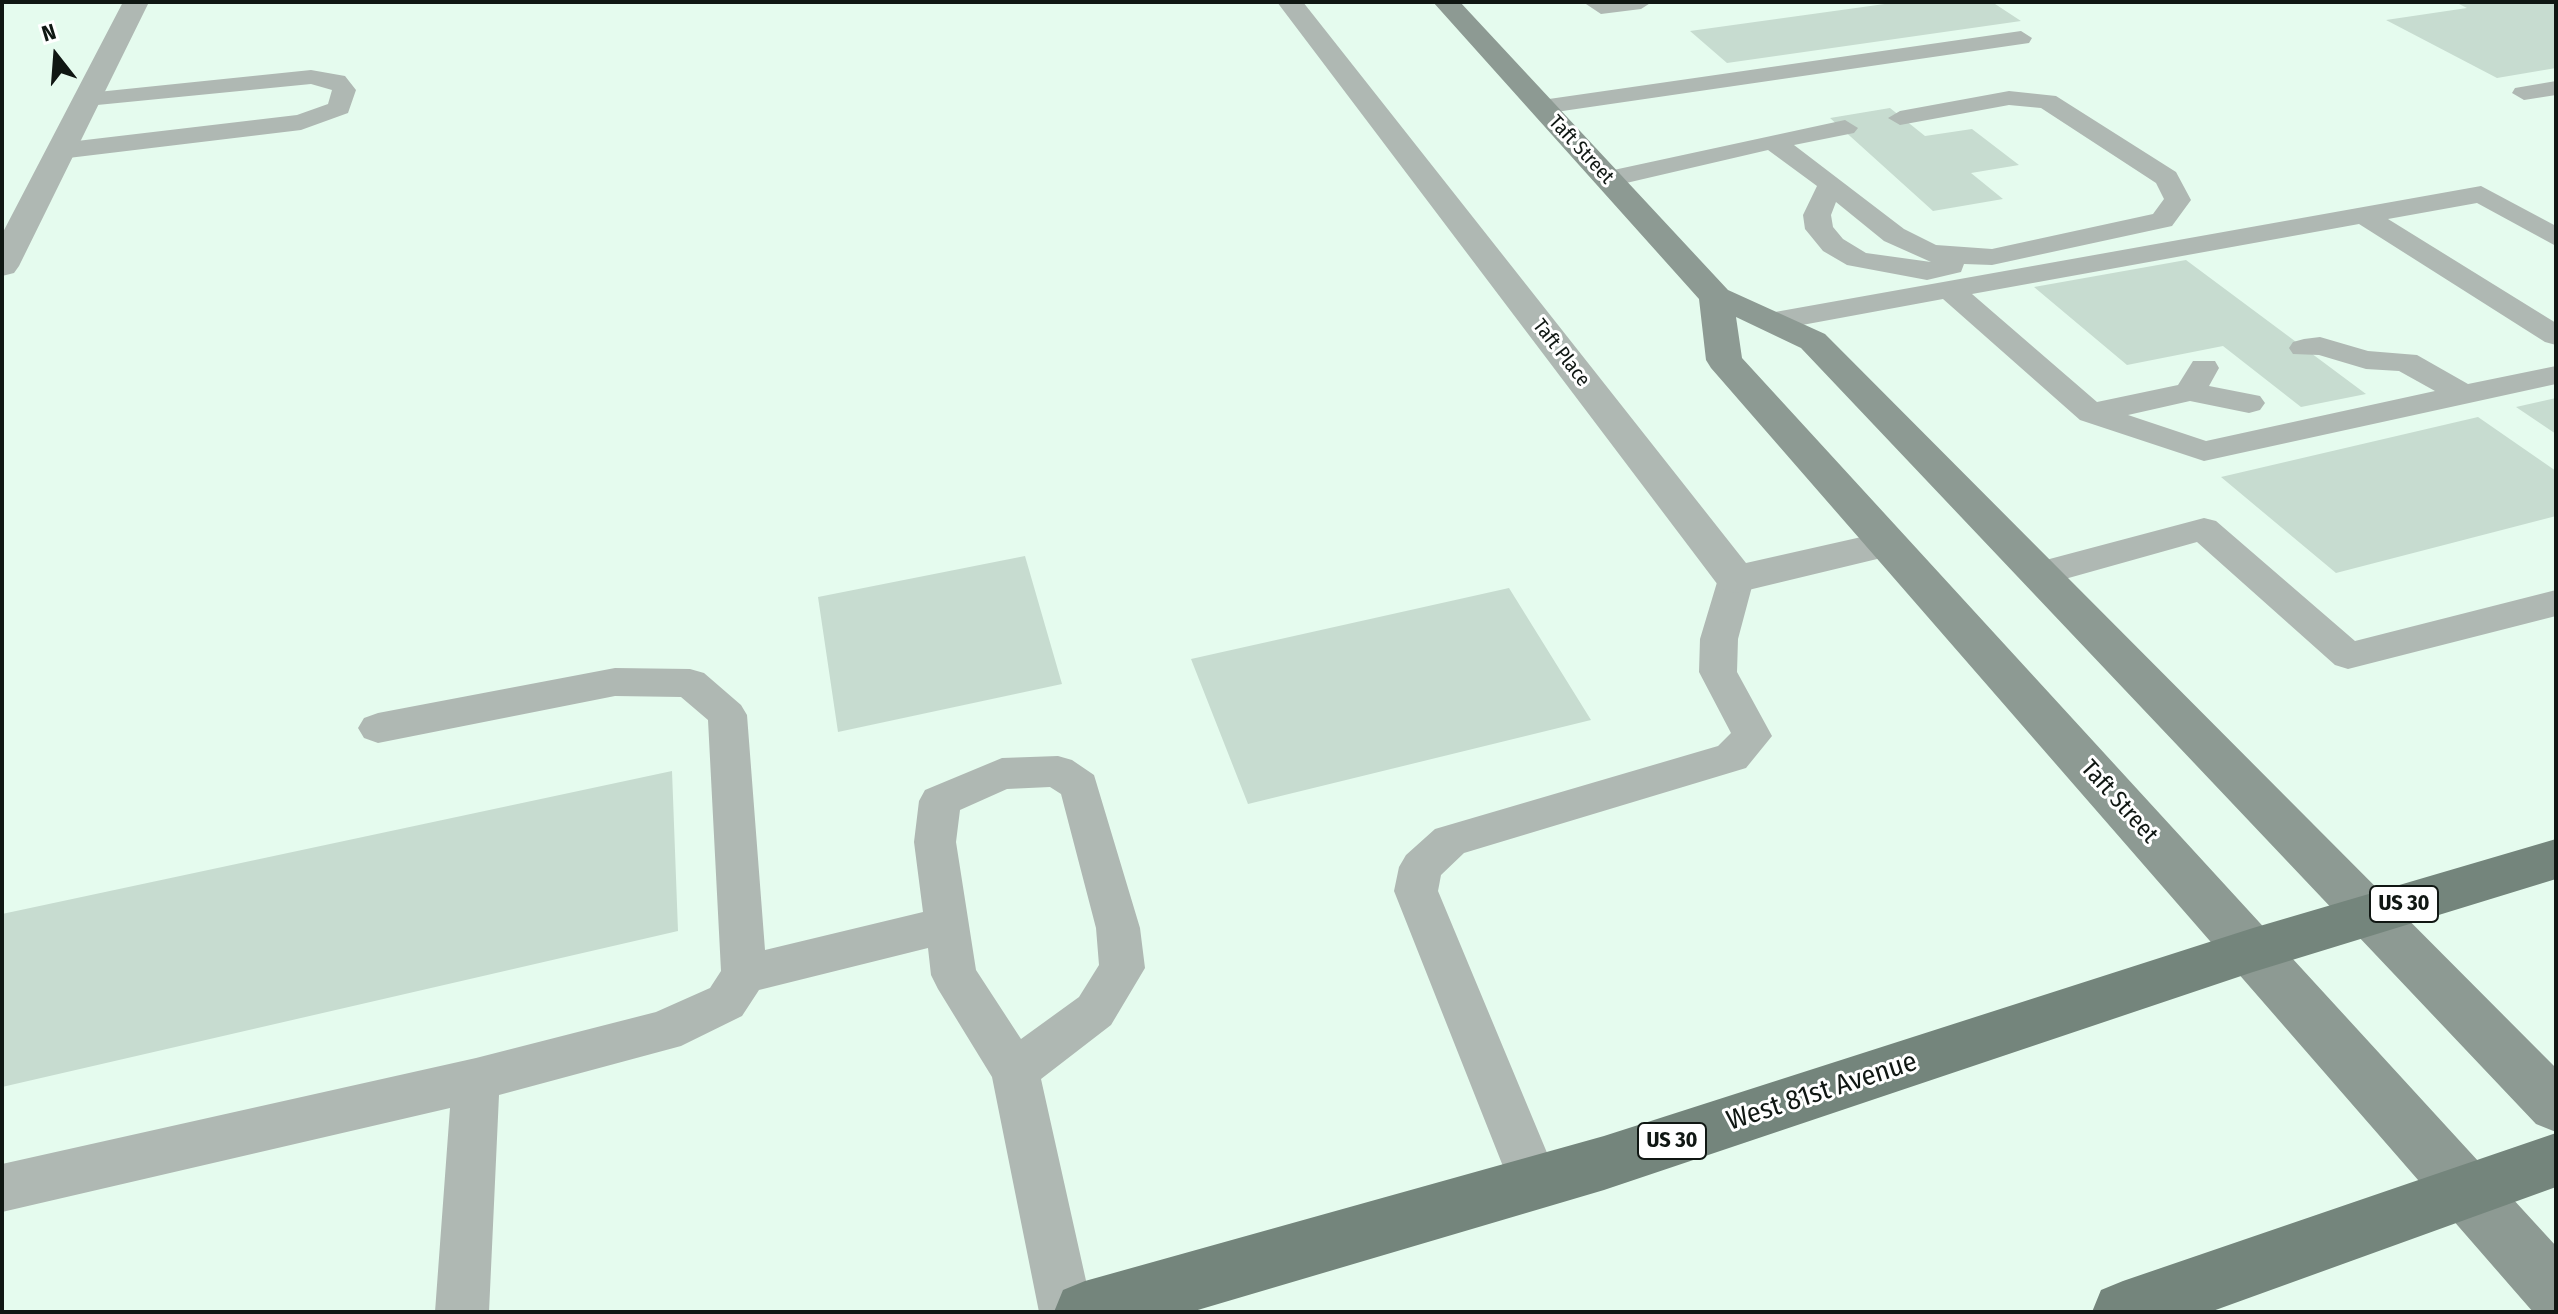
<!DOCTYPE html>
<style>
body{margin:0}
#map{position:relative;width:2558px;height:1314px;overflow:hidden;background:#e5fbee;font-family:"Fira Sans Condensed",sans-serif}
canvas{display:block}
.frame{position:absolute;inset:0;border:4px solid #101713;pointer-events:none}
.north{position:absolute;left:16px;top:16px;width:80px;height:80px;-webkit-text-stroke:6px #fff;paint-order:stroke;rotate:343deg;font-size:22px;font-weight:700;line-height:32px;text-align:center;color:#101713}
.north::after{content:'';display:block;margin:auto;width:28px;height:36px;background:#101713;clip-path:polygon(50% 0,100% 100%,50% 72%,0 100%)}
</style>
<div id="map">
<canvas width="2558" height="1314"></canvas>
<div class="frame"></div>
<div class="north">N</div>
</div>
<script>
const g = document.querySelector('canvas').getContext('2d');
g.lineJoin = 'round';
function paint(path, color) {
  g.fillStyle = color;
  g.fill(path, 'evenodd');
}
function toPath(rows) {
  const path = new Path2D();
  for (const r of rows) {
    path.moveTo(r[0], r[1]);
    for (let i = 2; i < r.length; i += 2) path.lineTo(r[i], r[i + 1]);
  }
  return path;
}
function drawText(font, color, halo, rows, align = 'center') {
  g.font = font + ' "Fira Sans Condensed",sans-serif';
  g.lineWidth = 6;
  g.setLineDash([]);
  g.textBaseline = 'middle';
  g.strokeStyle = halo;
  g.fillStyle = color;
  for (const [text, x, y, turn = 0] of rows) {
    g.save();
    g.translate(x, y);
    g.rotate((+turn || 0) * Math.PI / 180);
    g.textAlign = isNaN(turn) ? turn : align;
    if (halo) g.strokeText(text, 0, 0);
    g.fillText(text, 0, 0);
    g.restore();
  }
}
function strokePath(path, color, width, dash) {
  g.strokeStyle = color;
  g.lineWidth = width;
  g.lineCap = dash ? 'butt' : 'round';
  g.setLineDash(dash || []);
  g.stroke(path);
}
paint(toPath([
 [1899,2,1992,2,2021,21,1727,63,1690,31],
 [2455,2,2556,2,2556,68,2497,78,2386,20,2467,8],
 [1890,108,1925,136,1972,129,2019,165,1971,173,2003,199,1933,211,1830,118],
 [2186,260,2366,394,2301,407,2223,346,2127,365,2034,287],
 [2556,398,2556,434,2516,407],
 [2478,417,2556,471,2556,516,2336,573,2221,477],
 [1025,556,1062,684,838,732,818,597],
 [1509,588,1591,720,1248,804,1191,659],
 [672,771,678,931,2,1087,2,914]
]), '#c7dcd0');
paint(toPath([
 [1583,2,1652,2,1641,9,1601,14,1583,2],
 [2021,31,2032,38,2029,43,1542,114,1530,107,1542,100,2021,31],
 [311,70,345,76,356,90,348,113,301,130,60,159,47,151,60,143,297,115,328,104,332,90,311,84,87,106,78,104,75,99,78,94,311,70],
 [2556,81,2556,95,2524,100,2512,93,2515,88,2556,81],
 [2009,91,2056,96,2176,172,2191,200,2172,226,1992,265,1964,264,1961,272,1927,280,1847,265,1823,251,1805,229,1803,215,1817,186,1768,150,1609,187,1600,185,1596,179,1600,173,1609,171,1845,120,1858,128,1854,133,1794,145,1904,229,1936,245,1992,249,2153,214,2164,199,2156,183,2041,108,2009,105,1900,125,1888,118,1900,111,2009,91],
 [1836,202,1884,241,1931,262,1866,253,1843,239,1833,227,1831,215,1836,202],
 [2481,186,2556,226,2556,246,2477,203,2388,219,2556,323,2556,345,2545,342,2359,224,1972,294,2097,402,2178,385,2193,361,2215,361,2219,368,2209,386,2260,396,2265,403,2260,410,2249,413,2190,401,2128,415,2206,441,2435,391,2399,371,2366,369,2319,355,2293,354,2289,348,2293,342,2304,339,2320,337,2368,351,2417,355,2468,384,2556,366,2556,384,2204,461,2080,420,1943,299,1775,330,1764,327,1760,321,1764,315,1775,312,2481,186],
 [2204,518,2216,521,2355,641,2556,590,2556,616,2348,669,2335,665,2197,542,2040,586,2027,583,2022,574,2027,565,2204,518],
 [1736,567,1749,570,1754,579,1738,639,1737,672,1772,736,1746,768,1464,853,1441,875,1438,891,1560,1184,1553,1201,1535,1208,1517,1201,1510,1184,1394,891,1399,867,1406,855,1435,829,1718,746,1731,733,1699,672,1700,639,1718,579,1723,570,1736,567],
 [615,668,690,669,704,673,741,705,747,715,765,950,923,912,914,842,919,801,925,790,1002,758,1058,756,1072,760,1094,775,1140,928,1145,968,1111,1025,1041,1079,1093,1312,1039,1312,992,1077,938,989,931,975,928,948,759,990,742,1016,681,1046,499,1095,489,1312,435,1312,450,1108,2,1212,2,1164,476,1058,656,1012,710,988,721,971,708,720,681,697,615,696,378,743,364,738,358,728,364,718,378,713,615,668],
 [1050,787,1061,794,1096,928,1099,965,1079,997,1021,1039,976,970,956,842,960,810,1007,789,1050,787]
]), '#afb8b3');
paint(toPath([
 [123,2,149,2,19,266,14,273,2,276,2,234,123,2],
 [1277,2,1303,2,1746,563,1888,531,1902,535,1908,544,1902,553,1736,593,1721,589,1277,2]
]), '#afb8b3');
paint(toPath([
 [1433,2,1460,2,1728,290,1825,334,2556,1068,2556,1132,2536,1124,1801,348,1736,317,1742,358,2556,1246,2556,1312,2533,1312,1711,368,1706,360,1699,299,1433,2]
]), '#8d9a93');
paint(toPath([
 [2556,839,2556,879,2253,972,1604,1190,1191,1312,1054,1312,1063,1290,1085,1281,1604,1136,2253,928,2556,839],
 [2556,1133,2556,1187,2210,1312,2092,1312,2101,1290,2123,1281,2556,1133]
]), '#74857c');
drawText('20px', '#101713', '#fff', [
 ["Taft Street",1581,150,47],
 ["Taft Place",1561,353,52]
]);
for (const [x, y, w] of [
 [2404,904,68],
 [1672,1141,68]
]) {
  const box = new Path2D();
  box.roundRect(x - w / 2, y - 18, w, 36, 6);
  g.fillStyle = '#fff';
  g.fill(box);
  strokePath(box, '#101713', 2);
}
drawText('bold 22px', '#101713', null, [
 ["US 30",2404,904],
 ["US 30",1672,1141]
]);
drawText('24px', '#101713', '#fff', [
 ["Taft Street",2119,802,48]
]);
drawText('28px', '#101713', '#fff', [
 ["West 81st Avenue",1822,1092,-18]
]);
</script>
